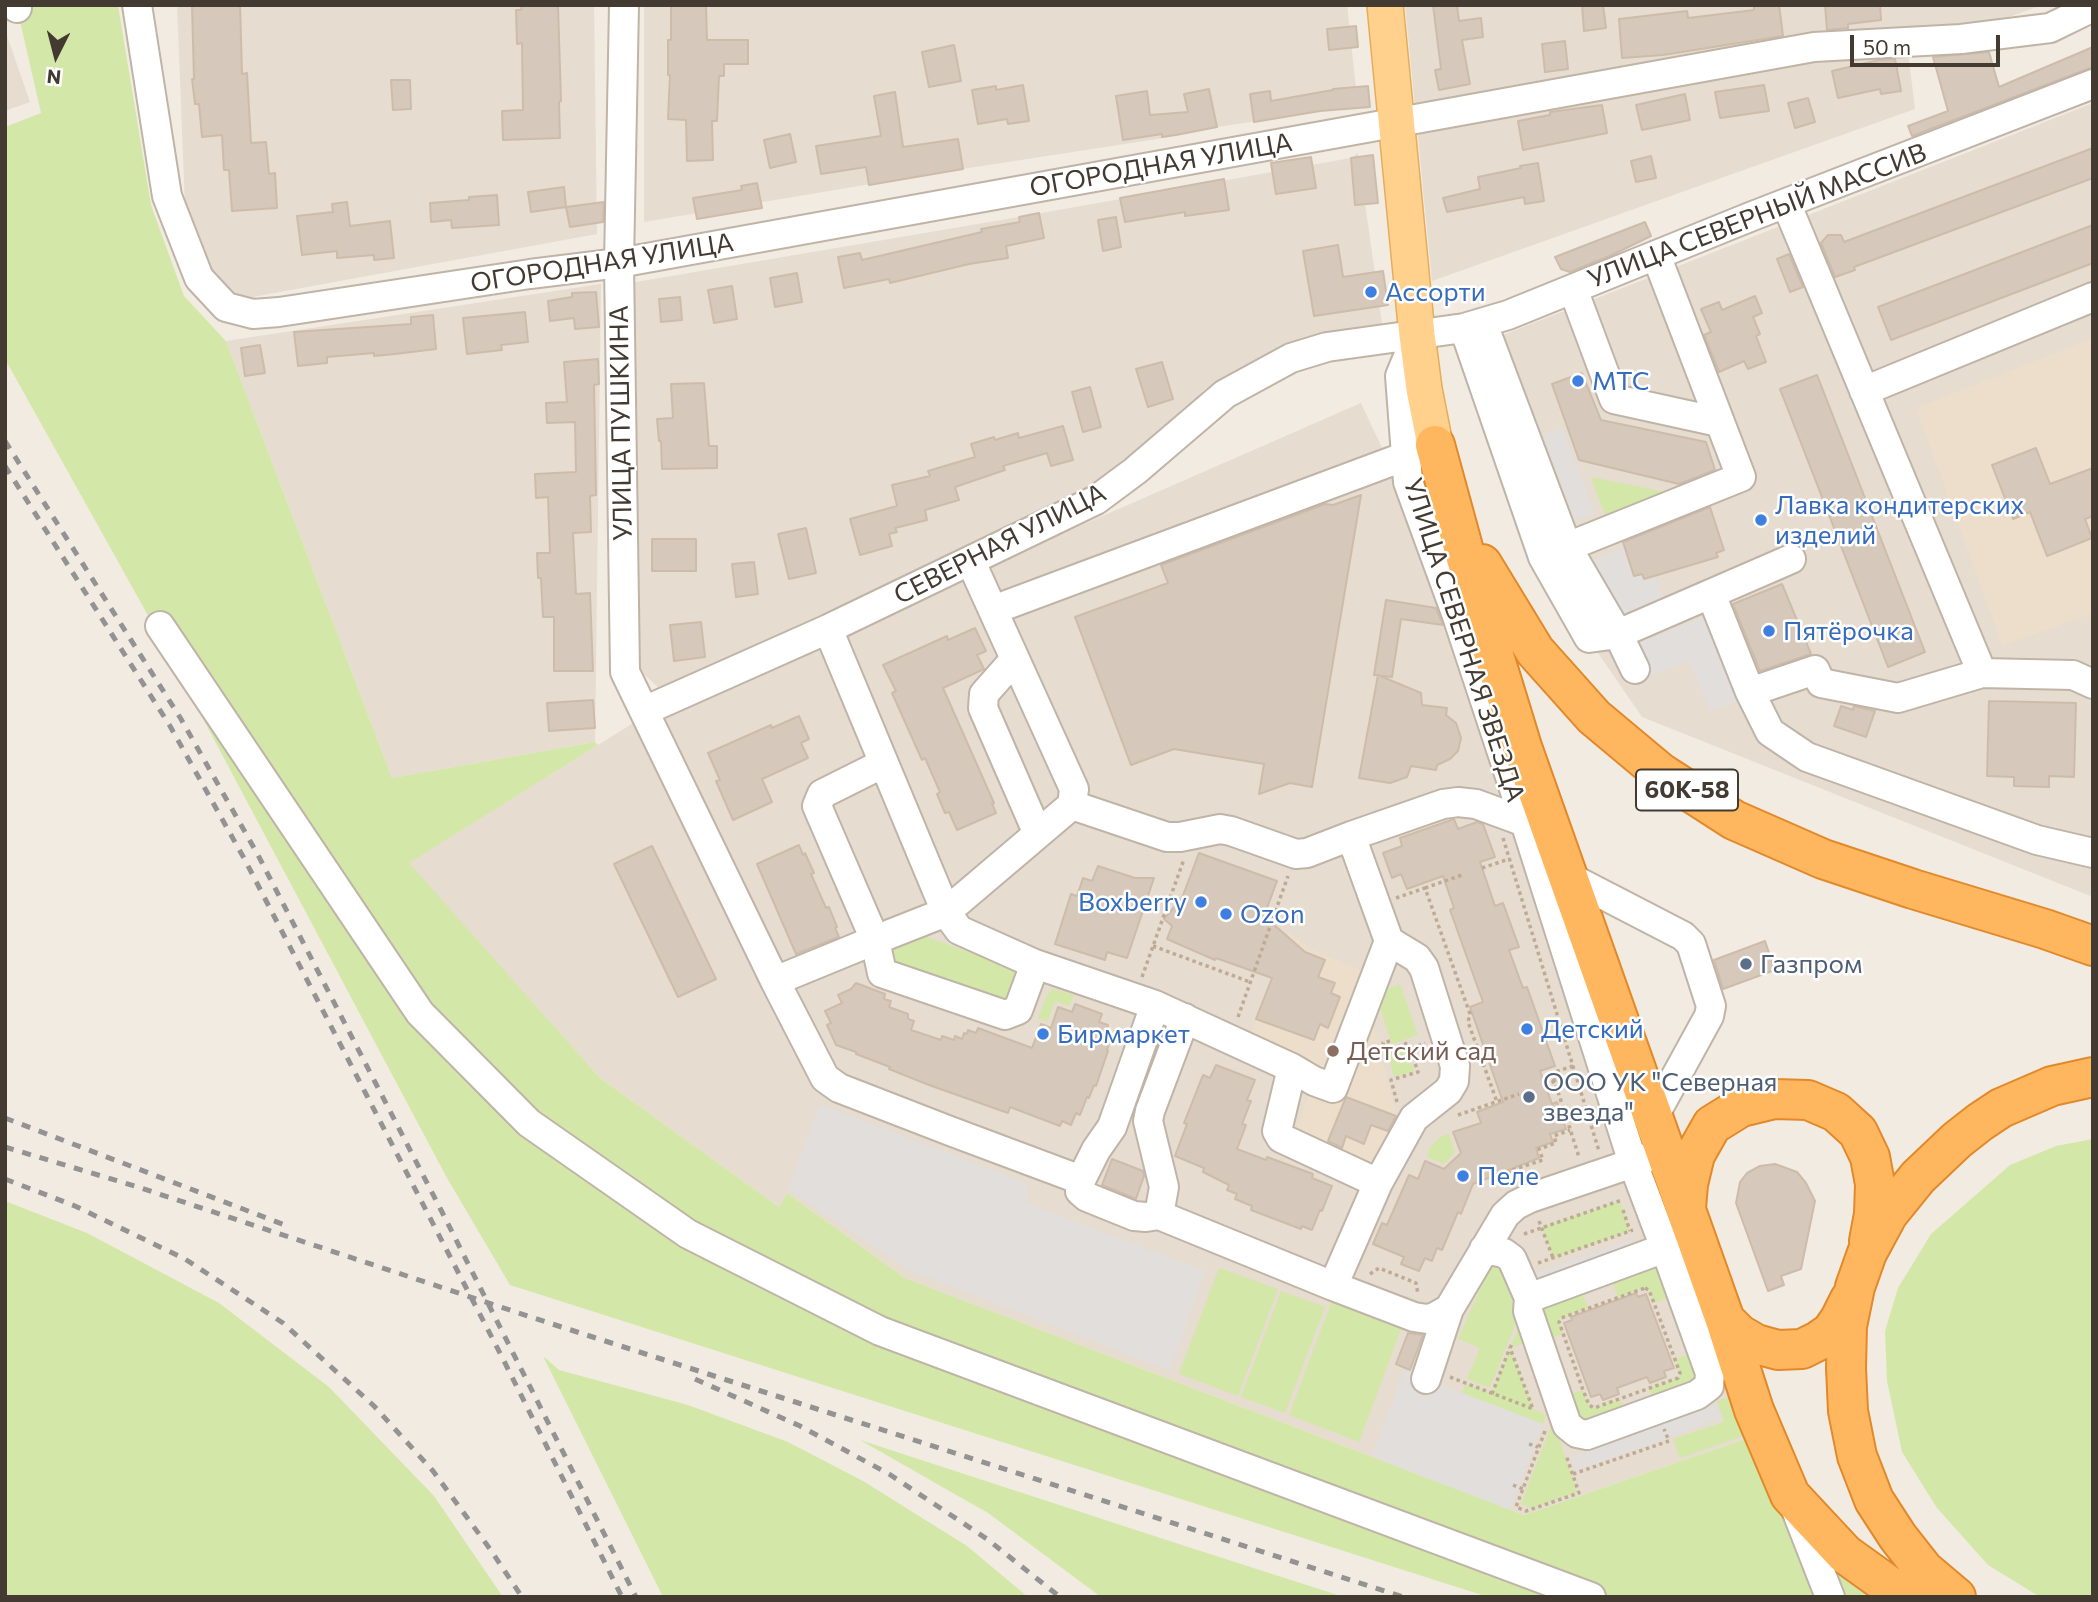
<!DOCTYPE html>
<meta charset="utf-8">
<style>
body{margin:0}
#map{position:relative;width:2098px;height:1602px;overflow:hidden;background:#f2ebe2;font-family:Commissioner,sans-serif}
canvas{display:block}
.frame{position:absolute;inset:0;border:7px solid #433a32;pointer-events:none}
.north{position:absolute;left:21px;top:21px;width:70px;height:70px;-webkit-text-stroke:5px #fff;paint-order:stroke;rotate:186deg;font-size:19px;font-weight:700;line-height:28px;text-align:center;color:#433a32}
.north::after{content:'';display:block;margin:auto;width:24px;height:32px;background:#433a32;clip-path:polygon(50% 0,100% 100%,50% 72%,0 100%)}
.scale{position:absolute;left:1850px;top:35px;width:150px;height:32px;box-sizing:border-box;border:4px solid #433a32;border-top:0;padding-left:9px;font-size:21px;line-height:24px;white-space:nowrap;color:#433a32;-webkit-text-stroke:5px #fff;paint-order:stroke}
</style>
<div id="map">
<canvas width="2098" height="1602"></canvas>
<div class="frame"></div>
<div class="north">N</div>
<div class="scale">50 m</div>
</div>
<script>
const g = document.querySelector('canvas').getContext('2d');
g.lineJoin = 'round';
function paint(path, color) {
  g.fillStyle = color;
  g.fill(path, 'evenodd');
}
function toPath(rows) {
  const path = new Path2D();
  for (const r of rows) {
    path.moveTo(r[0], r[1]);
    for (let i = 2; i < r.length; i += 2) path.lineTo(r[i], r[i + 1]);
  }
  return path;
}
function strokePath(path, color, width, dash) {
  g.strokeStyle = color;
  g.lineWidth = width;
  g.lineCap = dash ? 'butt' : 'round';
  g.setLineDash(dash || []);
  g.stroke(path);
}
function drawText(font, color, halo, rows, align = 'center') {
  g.font = font + ' Commissioner,sans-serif';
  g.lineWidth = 5;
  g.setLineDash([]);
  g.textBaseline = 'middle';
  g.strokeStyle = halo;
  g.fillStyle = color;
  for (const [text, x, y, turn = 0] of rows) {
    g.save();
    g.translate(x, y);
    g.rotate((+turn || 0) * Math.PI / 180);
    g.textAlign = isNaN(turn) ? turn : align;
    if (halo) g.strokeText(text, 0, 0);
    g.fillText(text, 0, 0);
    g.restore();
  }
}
paint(toPath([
 [177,5,594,5,597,234,225,302,186,231],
 [644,5,1347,5,1358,106,1217,127,1157,139,936,173,644,222],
 [1405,5,2042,5,1998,21,1906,35,1915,109,1432,281],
 [5,30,30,102,5,111],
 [2093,103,2093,897,1642,717,1563,602,1470,348],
 [1358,153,1382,324,1354,329,1205,389,1111,483,659,688,625,657,630,283,1019,217,1351,158],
 [601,284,595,742,392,778,226,341],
 [1361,403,1496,691,1648,1174,1658,1181,1751,1437,1524,1515,905,1278,787,1193,779,1207,600,1078,408,863,643,717]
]), '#e6dccf');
paint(toPath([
 [2093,338,2093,613,2002,646,1916,408],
 [1288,932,1313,950,1360,970,1398,1121,1379,1159,1372,1163,1361,1162,1299,1136,1296,1128,1320,1066,1250,1036]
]), '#ecdecb');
paint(toPath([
 [62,5,118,5,151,205,184,296,226,341,392,778,595,742,598,745,409,863,600,1078,779,1207,787,1193,905,1278,1524,1515,1751,1437,1885,1597,1488,1597,510,1285,447,1178,150,619,5,359,5,127,41,113,17,8],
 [1591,477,1690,497,1615,543],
 [927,937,1016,969,1020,973,1012,1006,892,964,891,955,895,949,916,939],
 [1400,984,1418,1035,1392,1044,1378,1002,1385,990],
 [1053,989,1074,995,1069,1006,1055,1001,1047,1022,1038,1018,1047,995],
 [1405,1046,1414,1071,1394,1077,1388,1052],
 [1449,1134,1455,1152,1444,1164,1427,1157,1429,1149,1440,1137],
 [2093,1139,2093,1597,2040,1597,1988,1565,1937,1508,1902,1452,1887,1381,1885,1331,1898,1288,1931,1234,2010,1165,2056,1146],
 [5,1201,87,1233,219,1303,329,1387,434,1496,503,1597,5,1597],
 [1620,1201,1630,1231,1553,1258,1542,1227],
 [1497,1266,1500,1267,1507,1278,1519,1315,1490,1388,1467,1379,1480,1348,1458,1339,1490,1267],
 [1219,1268,1278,1289,1238,1396,1179,1374],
 [1648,1268,1657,1270,1664,1276,1671,1297,1654,1303,1649,1290,1645,1288,1618,1297,1612,1281],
 [1281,1291,1325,1307,1285,1413,1241,1397],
 [1582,1292,1588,1308,1561,1318,1559,1322,1563,1334,1549,1339,1542,1318,1543,1309,1550,1303],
 [1334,1295,1404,1321,1359,1442,1289,1415],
 [1523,1316,1531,1341,1510,1348,1533,1409,1546,1415,1543,1424,1462,1393,1466,1383,1492,1393],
 [1691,1353,1697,1380,1653,1399,1649,1388,1678,1378,1680,1373,1675,1359],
 [543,1356,559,1370,688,1405,788,1442,863,1481,967,1546,1028,1597,663,1597],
 [1583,1390,1589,1405,1594,1408,1620,1399,1624,1410,1594,1420,1585,1420,1576,1415,1569,1395],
 [1732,1396,1746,1435,1680,1458,1673,1439,1724,1422,1717,1401],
 [1553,1421,1577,1492,1531,1508,1521,1504],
 [860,1440,1182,1545,1344,1597,1101,1597,988,1513]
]), '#d3e8a8');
paint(toPath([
 [1563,428,1595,513,1575,521,1543,435],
 [1641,541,1668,609,1620,628,1561,572],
 [1711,614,1745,698,1710,712,1689,660,1646,677,1633,645],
 [820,1104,1026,1183,1027,1203,1205,1271,1170,1371,909,1270,787,1189],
 [1632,1239,1637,1253,1535,1289,1530,1275],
 [1404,1371,1543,1424,1510,1510,1371,1456],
 [1717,1404,1722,1418,1576,1471,1570,1457]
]), '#e1dedb');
const building = toPath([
 [192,5,240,5,242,74,247,73,251,143,266,142,269,174,275,173,277,208,232,211,229,170,224,170,222,135,202,137,199,104,195,104,192,79,194,79,192,5],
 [522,5,558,5,561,101,559,102,560,138,503,140,502,111,523,110,522,43,517,44,516,10,521,10,522,5],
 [671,5,706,5,707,40,748,40,748,64,724,64,724,76,719,76,717,121,712,121,713,160,687,161,686,120,668,119,670,75,668,75,668,40,671,40,671,5],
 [1433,5,1457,5,1459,21,1481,18,1483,37,1462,40,1470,84,1439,90,1435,70,1441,69,1433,5],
 [1582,5,1603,5,1606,28,1584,31,1582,5],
 [1754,5,1779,5,1783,36,1663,55,1622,58,1619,19,1687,11,1688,18,1754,10,1754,5],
 [1825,5,1880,5,1881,20,1848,24,1848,28,1827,30,1825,5],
 [1356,26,1358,47,1329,50,1327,29,1356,26],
 [1565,41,1568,69,1545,72,1542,44,1565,41],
 [954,45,961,81,929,87,922,52,954,45],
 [2093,47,2093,67,1912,136,1908,126,1948,111,1933,57,1989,52,1999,87,2093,47],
 [1895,59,1901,91,1881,94,1880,89,1838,98,1832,71,1879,60,1895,59],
 [391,80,410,80,411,109,393,110,391,80],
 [1023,85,1029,121,1008,124,1007,119,978,124,972,90,996,86,996,90,1023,85],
 [1764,85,1769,111,1720,118,1715,92,1764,85],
 [1368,86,1370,107,1320,111,1254,122,1250,94,1270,91,1271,101,1333,90,1333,89,1368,86],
 [1209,89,1217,127,1176,135,1162,137,1162,134,1123,140,1116,96,1147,91,1150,115,1188,112,1184,94,1209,89],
 [895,92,903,147,958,139,963,169,869,185,866,167,821,174,816,146,881,136,874,96,895,92],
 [1685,94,1690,120,1642,130,1636,105,1685,94],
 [1808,98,1815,122,1795,128,1788,103,1808,98],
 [1602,105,1607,133,1523,150,1518,121,1550,115,1550,112,1602,105],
 [790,134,796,162,770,168,764,140,790,134],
 [2093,148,2093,178,1854,267,1855,270,1835,277,1821,243,1828,235,1841,235,1844,242,2093,148],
 [1373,155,1378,203,1355,205,1351,158,1373,155],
 [1651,156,1656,178,1636,182,1631,161,1651,156],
 [1311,157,1316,188,1276,194,1271,163,1311,157],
 [1538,163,1544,201,1525,204,1524,197,1447,212,1443,198,1480,189,1478,177,1521,168,1520,166,1538,163],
 [1224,179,1229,210,1185,216,1185,212,1125,222,1120,198,1224,179],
 [757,183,762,208,697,219,693,198,742,190,741,186,757,183],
 [564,187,566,207,531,212,528,192,564,187],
 [497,195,499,225,452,228,451,220,431,222,430,203,469,200,469,197,497,195],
 [347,202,350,226,390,221,394,258,374,260,374,255,337,258,337,251,302,255,297,216,333,212,332,204,347,202],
 [604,202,603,222,570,227,566,207,604,202],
 [1039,213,1044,238,1006,246,1008,258,969,264,890,283,889,279,844,288,838,257,860,253,862,260,982,232,981,229,1020,222,1019,217,1039,213],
 [1116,217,1121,247,1103,251,1098,220,1116,217],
 [1645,222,1651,236,1612,255,1570,272,1561,269,1555,257,1645,222],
 [2093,225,2093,263,1891,340,1878,307,2093,225],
 [1338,245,1343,277,1383,271,1388,305,1314,316,1303,251,1338,245],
 [1789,254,1803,287,1790,292,1777,259,1789,254],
 [797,273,802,302,775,307,770,278,797,273],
 [732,286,737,319,714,323,708,290,732,286],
 [596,292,599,327,575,329,574,318,550,321,548,301,572,297,572,293,596,292],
 [1755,296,1762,313,1753,317,1760,334,1756,336,1766,362,1748,369,1744,361,1719,372,1704,335,1711,332,1701,309,1719,302,1722,310,1755,296],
 [680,297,682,320,661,322,659,299,680,297],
 [525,312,528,342,501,345,502,350,467,354,463,318,525,312],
 [433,315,436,349,395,354,374,356,374,353,327,357,327,363,298,366,294,332,411,324,411,317,433,315],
 [260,345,265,373,245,376,241,348,260,345],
 [598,359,599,384,594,385,596,495,590,496,591,532,573,533,576,594,590,593,593,671,554,671,554,617,543,617,541,578,538,578,537,553,550,553,548,497,536,498,535,474,576,472,575,422,547,423,546,403,567,402,564,362,598,359],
 [1162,362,1173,399,1148,407,1136,369,1162,362],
 [1582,373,1601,420,1706,442,1715,470,1679,484,1579,460,1552,384,1582,373],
 [1817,375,1925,652,1888,667,1780,389,1817,375],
 [704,383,709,446,717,446,717,468,662,469,661,441,659,441,657,419,673,418,671,384,704,383],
 [1090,387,1101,427,1083,432,1072,392,1090,387],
 [1063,426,1073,460,1051,466,1047,453,1003,466,1005,470,955,487,959,500,925,510,927,520,895,528,897,532,889,534,892,546,860,555,850,519,897,506,892,485,930,476,928,471,975,457,971,444,994,437,995,440,1018,433,1019,438,1063,426],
 [2036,448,2050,484,2093,468,2093,516,2085,519,2092,538,2047,556,2030,512,2013,519,1992,465,2036,448],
 [1361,495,1312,787,1290,783,1259,794,1264,764,1174,749,1131,765,1075,617,1168,583,1161,565,1325,504,1333,505,1361,495],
 [1710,507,1724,550,1716,553,1718,557,1644,579,1642,574,1634,576,1623,542,1710,507],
 [806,528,816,573,789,579,778,534,806,528],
 [652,539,696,539,696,571,652,571,652,539],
 [754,562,758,594,736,597,732,564,754,562],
 [1782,584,1811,654,1760,671,1733,604,1782,584],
 [1386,600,1436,608,1443,625,1401,619,1392,677,1374,675,1386,600],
 [701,622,705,657,674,661,670,625,701,622],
 [975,628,986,651,977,655,984,669,943,688,994,803,992,803,996,813,957,830,949,812,945,813,937,794,940,792,925,758,922,760,892,693,896,691,883,665,947,636,948,640,975,628],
 [1378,675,1421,693,1422,705,1447,708,1446,715,1456,723,1461,738,1458,751,1450,759,1437,765,1436,770,1411,766,1407,777,1390,783,1359,778,1378,675],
 [593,700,595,728,549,731,547,703,593,700],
 [1989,701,2076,703,2074,777,2049,776,2049,787,2014,786,2014,777,1987,776,1989,701],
 [1841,706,1853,710,1854,706,1875,711,1866,737,1834,726,1841,706],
 [799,716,809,739,801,743,808,758,762,779,772,802,733,820,716,781,720,780,708,753,771,725,772,728,799,716],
 [1454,819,1458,829,1477,822,1483,824,1495,857,1480,862,1495,906,1503,903,1519,947,1509,950,1523,988,1527,987,1555,1066,1540,1071,1552,1104,1557,1102,1566,1129,1550,1134,1553,1142,1536,1148,1539,1158,1473,1184,1461,1214,1458,1212,1442,1250,1437,1248,1432,1261,1425,1258,1419,1271,1401,1264,1404,1257,1373,1244,1382,1223,1387,1225,1409,1175,1418,1179,1425,1161,1444,1169,1461,1153,1453,1132,1481,1123,1477,1112,1503,1102,1470,1007,1483,1002,1450,910,1454,908,1443,876,1407,889,1401,874,1392,878,1383,853,1402,846,1400,838,1454,819],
 [799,845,803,855,805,853,814,873,811,874,826,908,829,907,837,927,835,928,839,937,796,954,757,864,799,845],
 [652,846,716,979,678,997,614,864,652,846],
 [1199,853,1277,881,1264,916,1305,952,1325,960,1318,977,1335,983,1331,993,1340,997,1328,1028,1320,1024,1314,1040,1256,1019,1272,978,1216,958,1215,960,1167,939,1172,926,1164,919,1182,898,1199,853],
 [1098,866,1135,878,1154,878,1127,958,1107,952,1105,960,1055,944,1071,894,1077,896,1083,878,1092,881,1098,866],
 [1765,941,1775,970,1723,989,1714,960,1765,941],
 [856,983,885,994,884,999,891,1001,889,1007,908,1014,908,1019,914,1021,911,1030,941,1040,942,1036,954,1040,955,1036,962,1039,964,1033,967,1034,968,1030,976,1033,978,1028,1032,1048,1041,1024,1051,1028,1058,1007,1072,1012,1075,1004,1102,1014,1099,1022,1108,1025,1104,1039,1110,1041,1107,1050,1108,1051,1096,1086,1094,1085,1089,1098,1087,1097,1080,1115,1076,1113,1071,1125,1062,1121,1060,1126,1010,1107,1008,1113,929,1085,889,1069,890,1067,856,1054,856,1052,836,1045,827,1025,831,1023,825,1011,842,1003,838,995,851,989,856,983],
 [1216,1065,1255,1080,1247,1100,1251,1101,1242,1124,1246,1125,1237,1149,1266,1160,1267,1157,1313,1174,1312,1178,1332,1186,1322,1211,1320,1210,1312,1230,1302,1226,1301,1229,1251,1210,1252,1206,1235,1199,1237,1194,1227,1190,1229,1185,1203,1172,1204,1168,1175,1156,1187,1124,1184,1123,1203,1075,1210,1078,1216,1065],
 [1346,1097,1396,1116,1388,1131,1371,1125,1364,1144,1346,1136,1342,1148,1328,1141,1346,1097],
 [1112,1159,1143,1171,1144,1176,1136,1199,1102,1185,1112,1159],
 [1775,1164,1797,1172,1806,1183,1815,1201,1801,1269,1781,1276,1784,1285,1768,1291,1736,1203,1740,1182,1747,1173,1760,1166,1775,1164],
 [1636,1293,1638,1297,1646,1294,1674,1368,1664,1371,1666,1377,1650,1383,1647,1377,1617,1388,1619,1394,1603,1400,1600,1394,1591,1397,1564,1323,1572,1320,1571,1317,1636,1293],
 [1408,1333,1423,1335,1410,1370,1396,1364,1408,1333]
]);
paint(building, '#d6c8ba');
strokePath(building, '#cebcaa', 2);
const minor = toPath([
 [16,5,17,8],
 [137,5,167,196,199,278,226,307,253,314,279,312,530,274,619,263,1814,47,1961,39,2050,28,2093,7],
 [624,5,619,263,625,672,775,981],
 [1786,203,1982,673],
 [1573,289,1614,399,1719,422],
 [1483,324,1567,547,1618,634,1791,559],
 [1464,328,1543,557,1589,638,1618,634,1635,669],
 [1417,335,1400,376,1408,482,1457,616,1525,822,1633,1163,1530,1198,1516,1205,1505,1215,1449,1309,1435,1317,1427,1319,1414,1317,1333,1286,1378,1183,1414,1118,1448,1091,1454,1081,1455,1066,1424,968,1417,958,1389,941,1351,836,1443,804,1458,802,1476,804,1525,822],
 [1864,391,2093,297],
 [1567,547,1741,477,1656,255],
 [1711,594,1750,692,1815,670,1821,683,1898,698,1982,673,2073,675,2093,684],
 [993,610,1406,456],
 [160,626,420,1013,529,1123,688,1234,880,1331,1591,1597],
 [828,629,946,912,1072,805,1074,789,971,562],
 [1015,659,984,694,983,708,1038,834],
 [1750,692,1770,732,1807,757,2037,840,2093,853],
 [644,711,828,629,1096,500,1135,471,1225,394,1291,358,1327,347,1464,328,1508,315,1750,217,2093,84],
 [884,763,822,794,817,806,875,940,946,912,959,930,1035,964],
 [1072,805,1167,837,1180,837,1220,829,1231,831,1296,854,1307,853,1351,836],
 [1569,877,1683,936,1691,944,1711,1006,1709,1016,1653,1118],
 [1292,1068,1314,1081,1333,1088,1389,941],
 [1649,1157,1633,1163,1665,1248,1710,1373,1709,1386,1697,1395,1587,1435,1577,1433,1567,1425,1528,1311,1529,1298,1665,1248],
 [1081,1180,1096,1150,1112,1127,1155,1005],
 [1159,1215,1164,1187,1148,1121,1150,1111,1185,1018],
 [1484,1249,1504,1253,1512,1259,1529,1298],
 [1333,1286,1159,1215,1146,1217,1134,1216,1087,1197,1080,1191,1081,1180,950,1131,839,1088,825,1078,775,981,875,940,882,973,1005,1015,1018,1010,1035,964,1155,1005,1292,1068,1277,1131,1281,1138,1378,1183],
 [1426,1379,1449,1309],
 [1796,1510,1830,1597]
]);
const major = toPath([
 [1385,5,1417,335,1424,389,1435,445]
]);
const highway = toPath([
 [1435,445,1481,613,1522,747,1725,1320,1754,1410,1790,1495,1845,1554,1905,1597],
 [1482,564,1535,651,1594,717,1661,773,1734,820,1823,859,1913,889,2045,929,2093,946],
 [1686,1208,1688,1184,1695,1155,1712,1125,1741,1107,1774,1099,1808,1100,1836,1112,1858,1132,1870,1157,1875,1184,1874,1214,1869,1241],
 [1725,1320,1739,1334,1756,1344,1778,1350,1802,1349,1818,1341,1831,1332,1840,1319,1850,1299],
 [1956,1597,1924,1570,1898,1537,1874,1500,1857,1456,1848,1411,1846,1368,1847,1326,1855,1287,1867,1253,1888,1214,1918,1177,1957,1140,1980,1122,2001,1108,2052,1086,2093,1077]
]);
strokePath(minor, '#c0b4a7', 32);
strokePath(major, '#e7ac5a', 38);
strokePath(highway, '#e2892b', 42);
strokePath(toPath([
 [1503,838,1599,1151],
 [1482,868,1509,859],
 [1425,888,1462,875],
 [1396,898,1425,888,1470,1014,1468,1022,1497,1102],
 [1153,946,1250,982],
 [1142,977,1184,859],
 [1238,1017,1288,876],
 [1390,1041,1383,1043,1386,1051,1408,1043,1410,1049],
 [1573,1066,1552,1073,1579,1157],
 [1545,1085,1555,1081],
 [1397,1102,1391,1080,1418,1072,1410,1049,1425,1043],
 [1458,1115,1519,1094],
 [1512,1181,1509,1171,1543,1160,1539,1149,1556,1143,1554,1136,1570,1130],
 [1623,1210,1630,1231],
 [1539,1221,1553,1258],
 [1524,1234,1622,1200],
 [1538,1263,1633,1230],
 [1370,1274,1379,1268,1416,1283,1418,1294],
 [1645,1288,1649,1290,1654,1303,1680,1373,1678,1378,1594,1408,1589,1405,1583,1390,1559,1322,1561,1318,1645,1288],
 [1450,1377,1533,1409,1510,1348,1513,1342],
 [1492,1394,1509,1350],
 [1545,1431,1516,1507,1526,1511,1579,1493,1566,1455],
 [1529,1444,1538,1447],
 [1573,1474,1669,1441,1664,1429],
 [1513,1485,1523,1489]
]), '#bfab95', 3.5, [3.5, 3.5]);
strokePath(minor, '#fff', 28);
strokePath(major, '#ffd18d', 35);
strokePath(highway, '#ffb75f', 38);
strokePath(toPath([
 [5,441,181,719,258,855,441,1210,636,1597],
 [5,466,170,726,245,860,503,1359,622,1597],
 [5,1118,290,1227],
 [5,1147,138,1187,546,1322,1403,1597],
 [5,1179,75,1206,185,1259,283,1323,374,1406,433,1471,490,1549,522,1597],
 [695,1379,800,1426,889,1474,987,1539,1060,1597]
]), '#939393', 5, [9, 9]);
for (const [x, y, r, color] of [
 [1371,292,7,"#3f7fe0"],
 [1578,381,7,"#3f7fe0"],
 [1761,520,7,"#3f7fe0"],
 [1769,631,7,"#3f7fe0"],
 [1201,902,7,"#3f7fe0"],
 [1226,914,7,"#3f7fe0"],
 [1746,964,7,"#5c6f8a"],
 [1527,1029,7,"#3f7fe0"],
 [1043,1034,7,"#3f7fe0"],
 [1333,1051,7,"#8d6e63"],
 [1529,1097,7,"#5c6f8a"],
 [1463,1176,7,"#3f7fe0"]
]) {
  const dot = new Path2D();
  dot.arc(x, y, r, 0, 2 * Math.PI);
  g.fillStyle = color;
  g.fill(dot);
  strokePath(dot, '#fff', 2.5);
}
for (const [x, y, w] of [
 [1687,790,102]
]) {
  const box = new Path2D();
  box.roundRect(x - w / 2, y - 20.5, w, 41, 5);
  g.fillStyle = '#fff';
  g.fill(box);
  strokePath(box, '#433a32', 2);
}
drawText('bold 24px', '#433a32', null, [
 ["60К-58",1687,790]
]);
drawText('26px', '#433a32', '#fff', [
 ["ОГОРОДНАЯ УЛИЦА",1161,165,-10],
 ["УЛИЦА СЕВЕРНЫЙ МАССИВ",1757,216,-21],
 ["ОГОРОДНАЯ УЛИЦА",602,263,-9],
 ["УЛИЦА ПУШКИНА",621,423,-91],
 ["СЕВЕРНАЯ УЛИЦА",1000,544,-27],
 ["УЛИЦА СЕВЕРНАЯ ЗВЕЗДА",1464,640,72]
]);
drawText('26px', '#366cbe', '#fff', [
 ["Ассорти",1385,292],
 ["МТС",1592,381],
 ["Лавка кондитерских",1775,505],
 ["изделий",1775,535],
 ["Пятёрочка",1783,631],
 ["Boxberry",1187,902,"right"],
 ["Ozon",1240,914],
 ["Детский",1541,1029],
 ["Бирмаркет",1057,1034],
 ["Пеле",1477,1176]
], 'left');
drawText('26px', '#4e5e75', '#fff', [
 ["Газпром",1760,964],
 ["ООО УК \"Северная",1543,1082],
 ["звезда\"",1543,1112]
], 'left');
drawText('26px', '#785e54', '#fff', [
 ["Детский сад",1347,1051]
], 'left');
</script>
